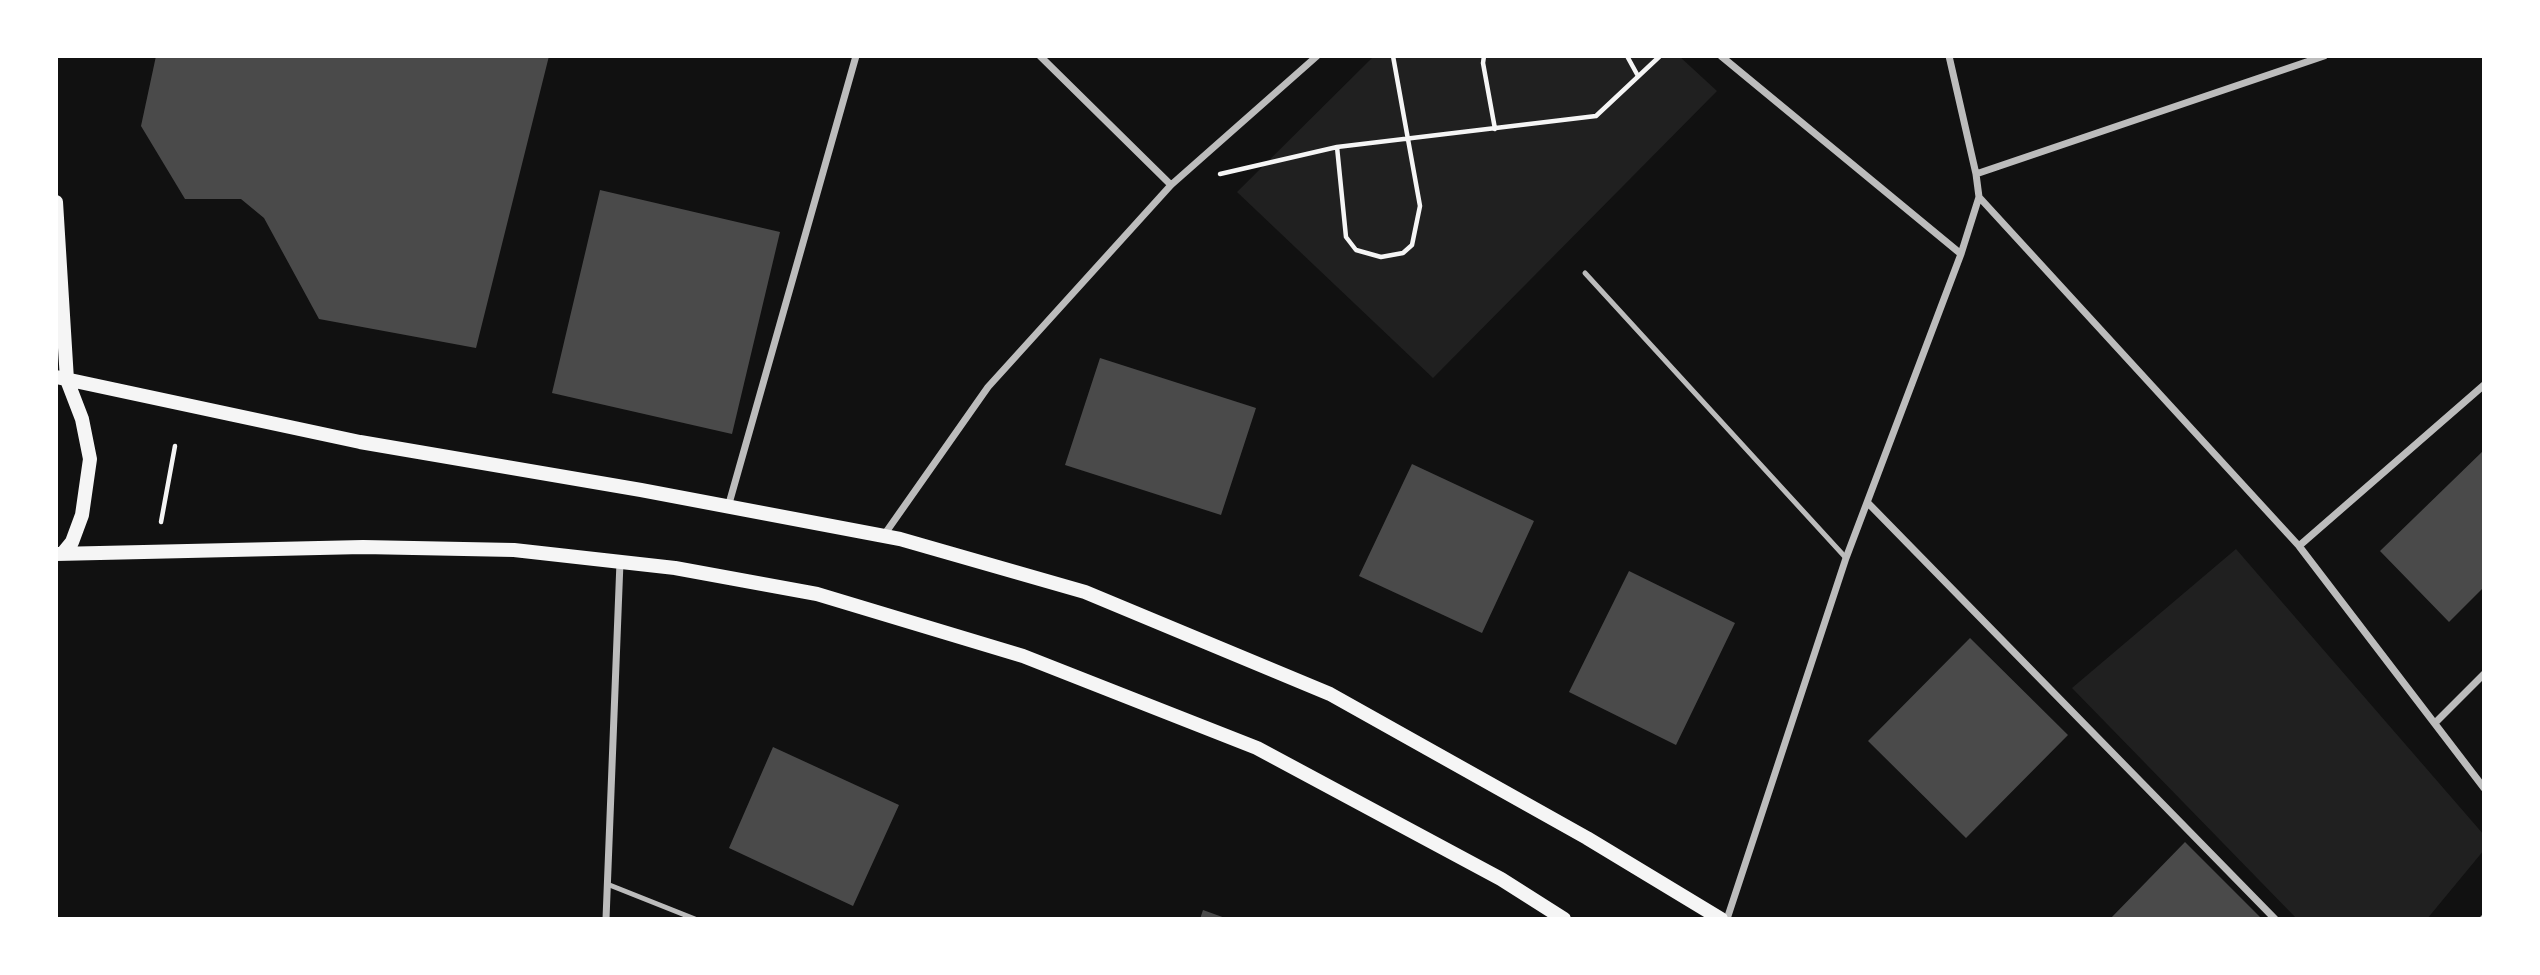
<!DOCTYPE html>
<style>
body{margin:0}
#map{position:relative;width:2540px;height:975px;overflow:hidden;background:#111;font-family:Inter,sans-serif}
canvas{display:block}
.frame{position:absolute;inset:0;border:58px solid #fff;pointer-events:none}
</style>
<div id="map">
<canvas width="2540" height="975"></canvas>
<div class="frame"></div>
</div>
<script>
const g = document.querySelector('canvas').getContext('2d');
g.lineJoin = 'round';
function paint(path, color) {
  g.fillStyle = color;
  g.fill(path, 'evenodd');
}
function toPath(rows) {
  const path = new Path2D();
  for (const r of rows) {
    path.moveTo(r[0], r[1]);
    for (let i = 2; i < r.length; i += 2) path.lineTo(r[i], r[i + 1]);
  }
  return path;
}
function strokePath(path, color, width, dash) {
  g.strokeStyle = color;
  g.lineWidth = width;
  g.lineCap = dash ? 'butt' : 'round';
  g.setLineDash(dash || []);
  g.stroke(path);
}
paint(toPath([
 [1374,56,1679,56,1717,91,1433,378,1237,192],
 [2236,549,2484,835,2484,850,2427,919,2297,919,2072,688]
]), '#202020');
paint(toPath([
 [156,56,549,56,476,348,319,319,264,218,241,199,185,199,141,126],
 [600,190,780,232,732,434,552,393],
 [1100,358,1256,408,1221,515,1065,465],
 [2484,450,2484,587,2449,622,2380,551],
 [1412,464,1534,521,1482,633,1359,576],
 [1629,571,1735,623,1676,745,1569,692],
 [1970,638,2068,735,1966,838,1868,741],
 [773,747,899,805,853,906,729,848],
 [2185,842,2262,919,2110,919],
 [1203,910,1228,919,1200,919]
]), '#4a4a4a');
strokePath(toPath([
 [1484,56,1483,63,1495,129],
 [1627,56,1638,76],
 [1337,147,1346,237,1356,250,1381,257,1403,253,1412,245,1420,206,1393,56],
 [1220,174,1337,147,1596,116,1660,56],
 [161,522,175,446]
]), '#f5f5f5', 4.5);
strokePath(toPath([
 [1585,273,1846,558],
 [607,884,695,919]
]), '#bcbcbc', 5);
strokePath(toPath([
 [1040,56,1171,185],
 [1721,56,1961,254],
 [1976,174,2324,56],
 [1979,197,2299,546,2484,788],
 [1868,503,2275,919],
 [728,507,856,56],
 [884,535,988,387,1171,185,1317,56],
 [2299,546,2484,385],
 [2435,723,2484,674],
 [606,919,620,562],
 [1727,919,1846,558,1961,254,1979,197,1976,174,1949,56],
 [2483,919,2484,918]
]), '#bcbcbc', 7);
strokePath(toPath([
 [56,202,67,380,82,419,90,459,82,515,72,542,63,553],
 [56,377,360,442,641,490,900,539,1085,592,1330,694,1587,838,1721,919],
 [56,554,363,547,514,550,675,568,817,594,1023,656,1257,748,1501,879,1564,919]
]), '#f5f5f5', 14);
</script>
